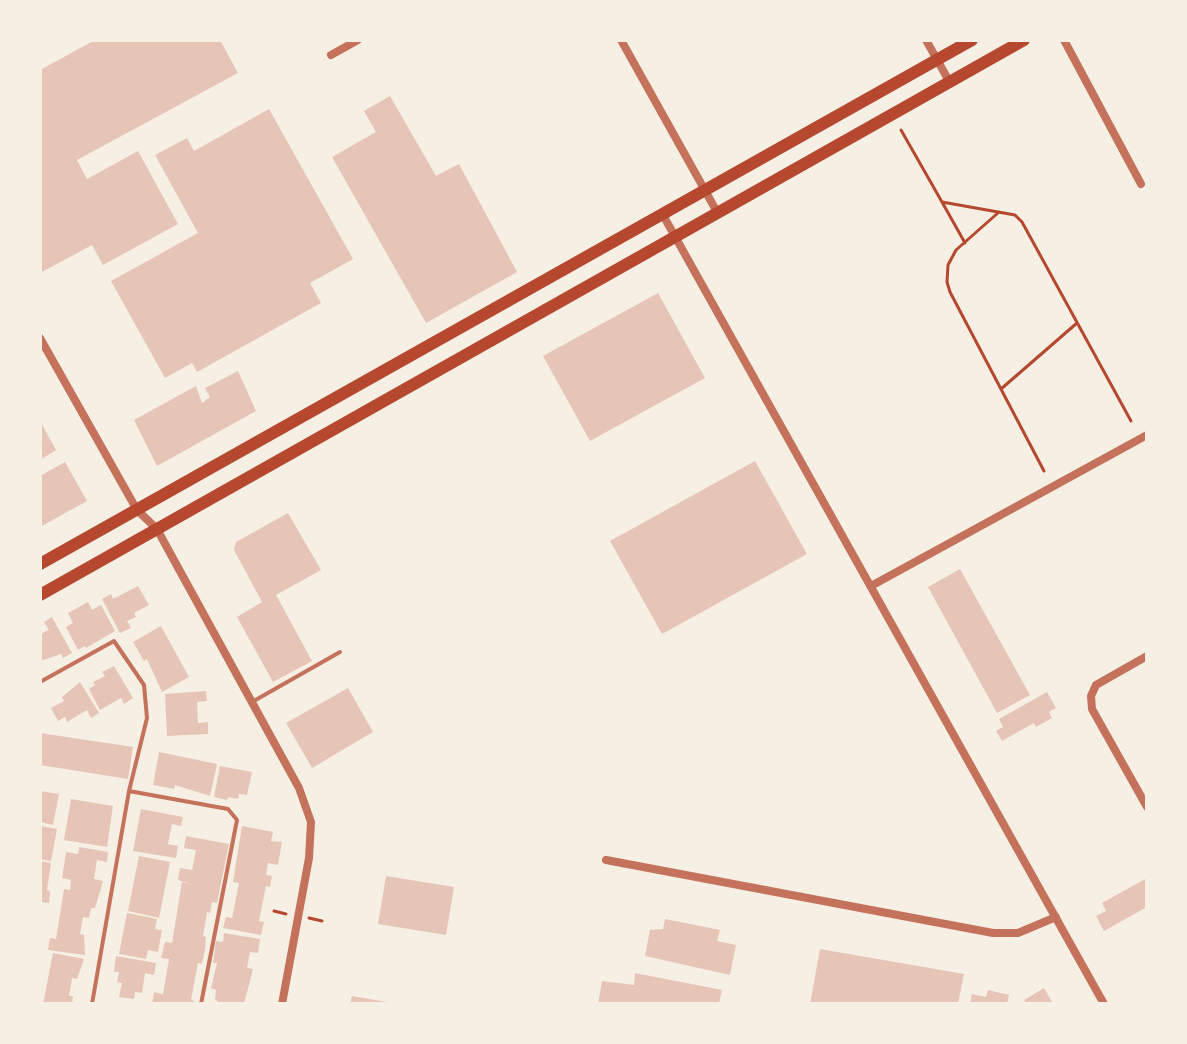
<!DOCTYPE html>
<style>
body{margin:0}
#map{position:relative;width:1187px;height:1044px;overflow:hidden;background:#f6efe4;font-family:Quicksand,sans-serif}
canvas{display:block}
.frame{position:absolute;inset:0;border:42px solid #f6efe4;pointer-events:none}
</style>
<div id="map">
<canvas width="1187" height="1044"></canvas>
<div class="frame"></div>
</div>
<script>
const g = document.querySelector('canvas').getContext('2d');
g.lineJoin = 'round';
function paint(path, color) {
  g.fillStyle = color;
  g.fill(path, 'evenodd');
}
function toPath(rows) {
  const path = new Path2D();
  for (const r of rows) {
    path.moveTo(r[0], r[1]);
    for (let i = 2; i < r.length; i += 2) path.lineTo(r[i], r[i + 1]);
  }
  return path;
}
function strokePath(path, color, width, dash) {
  g.strokeStyle = color;
  g.lineWidth = width;
  g.lineCap = dash ? 'butt' : 'round';
  g.setLineDash(dash || []);
  g.stroke(path);
}
paint(toPath([
 [95,40,220,40,238,73,77,160,87,179,138,151,178,224,103,265,92,245,42,272,40,267,40,70],
 [390,96,436,176,459,164,517,272,426,323,332,157,376,132,364,111],
 [269,109,353,259,310,283,321,303,197,372,192,363,165,378,111,281,198,233,155,155,187,138,194,151],
 [658,293,705,378,590,441,543,356],
 [238,371,256,411,157,466,134,420,196,386,202,403,210,397,205,388],
 [40,421,56,450,40,460],
 [755,461,807,554,662,634,610,541],
 [65,462,87,501,40,527,40,476],
 [288,513,321,570,276,595,312,661,273,682,237,617,262,602,234,550,236,542],
 [960,569,1030,695,997,713,928,587],
 [138,586,149,605,134,613,136,617,127,621,131,628,120,633,102,599,111,594,113,599],
 [88,602,92,610,101,605,115,631,86,648,85,646,78,650,66,627,73,623,68,613],
 [52,617,72,653,63,658,61,654,40,661,40,634,49,630,44,622],
 [161,626,189,677,162,692,147,659,144,661,133,642],
 [114,666,133,698,124,704,121,698,100,710,89,689,95,685,93,682,105,676,102,672],
 [80,682,99,713,91,718,87,710,67,722,65,717,58,721,51,708,64,701,62,697],
 [348,688,373,732,312,768,286,723],
 [206,691,207,701,197,702,198,723,208,722,208,734,167,736,165,694],
 [1047,692,1056,708,1049,712,1052,718,1036,727,1034,723,1002,741,996,731,1003,727,999,719],
 [40,733,133,747,128,779,40,765],
 [159,752,217,764,210,796,175,785,174,789,153,785],
 [220,766,252,772,247,795,239,794,238,799,228,797,227,800,214,797],
 [40,791,59,794,53,825,40,822],
 [71,799,113,806,107,847,64,840],
 [141,809,183,817,181,826,172,824,168,844,178,846,176,858,133,851],
 [40,826,57,829,51,861,40,859],
 [242,826,273,832,271,841,282,842,278,865,268,863,266,875,272,876,270,887,266,886,259,921,264,922,261,935,223,928,226,917,232,918,239,883,233,882],
 [186,836,229,844,217,903,212,902,210,913,207,912,203,936,206,937,205,949,202,964,198,963,191,1000,194,1001,193,1004,152,1004,154,992,163,994,169,959,161,958,165,942,172,943,182,882,191,884,178,880,180,868,192,870,196,850,184,848],
 [79,847,108,852,107,862,97,860,94,879,103,881,95,908,91,908,89,918,83,917,80,934,84,935,85,955,48,950,50,938,56,939,64,889,70,890,71,880,62,878,66,852,78,854],
 [139,856,170,862,159,918,128,911],
 [40,861,51,863,47,890,50,891,49,903,40,902],
 [386,876,454,887,446,935,378,924],
 [1147,878,1147,907,1104,931,1096,916,1106,911,1102,903],
 [127,913,157,919,155,929,162,930,158,952,148,950,146,959,119,954],
 [665,919,720,930,717,941,736,945,730,975,645,956,650,930,663,929],
 [224,933,260,939,258,953,250,952,247,968,253,969,244,1004,218,1004,218,1001,215,1000,216,990,211,988,217,963,213,963,216,941,223,942],
 [820,949,964,974,958,1004,810,1004],
 [53,953,84,959,77,979,72,978,69,996,73,996,72,1004,43,1004],
 [116,956,156,963,154,975,145,973,142,993,135,992,134,999,119,997,122,983,117,982,119,972,114,972],
 [635,973,722,990,719,1004,598,1004,602,981,634,985],
 [1044,988,1053,1004,1027,1004,1024,1000],
 [988,990,1009,995,1007,1004,970,1004,972,994,986,997],
 [352,996,387,1002,387,1004,350,1004]
]), '#e6c5b7');
strokePath(toPath([
 [901,130,942,202,1015,215,1022,222,1131,421],
 [942,202,965,243],
 [999,212,956,250,948,265,947,282,950,292,1044,471],
 [1001,389,1077,323],
 [274,911,286,914],
 [309,918,322,921]
]), '#b5482f', 3);
strokePath(toPath([
 [40,682,114,641,144,685,147,718,129,791,92,1004],
 [252,702,340,652],
 [129,791,228,809,237,820,201,1004]
]), '#c5725c', 4);
strokePath(toPath([
 [621,40,717,212],
 [926,40,949,81],
 [1064,40,1141,184],
 [331,55,358,40],
 [663,215,1104,1004],
 [40,338,137,510,157,529,164,542,299,788,311,822,309,858,282,1004],
 [871,586,1147,435],
 [1147,656,1096,685,1091,696,1092,709,1147,807],
 [606,860,993,933,1018,933,1056,917]
]), '#c5725c', 8);
strokePath(toPath([
 [40,564,972,40],
 [40,595,1024,40]
]), '#b5482f', 12);
</script>
